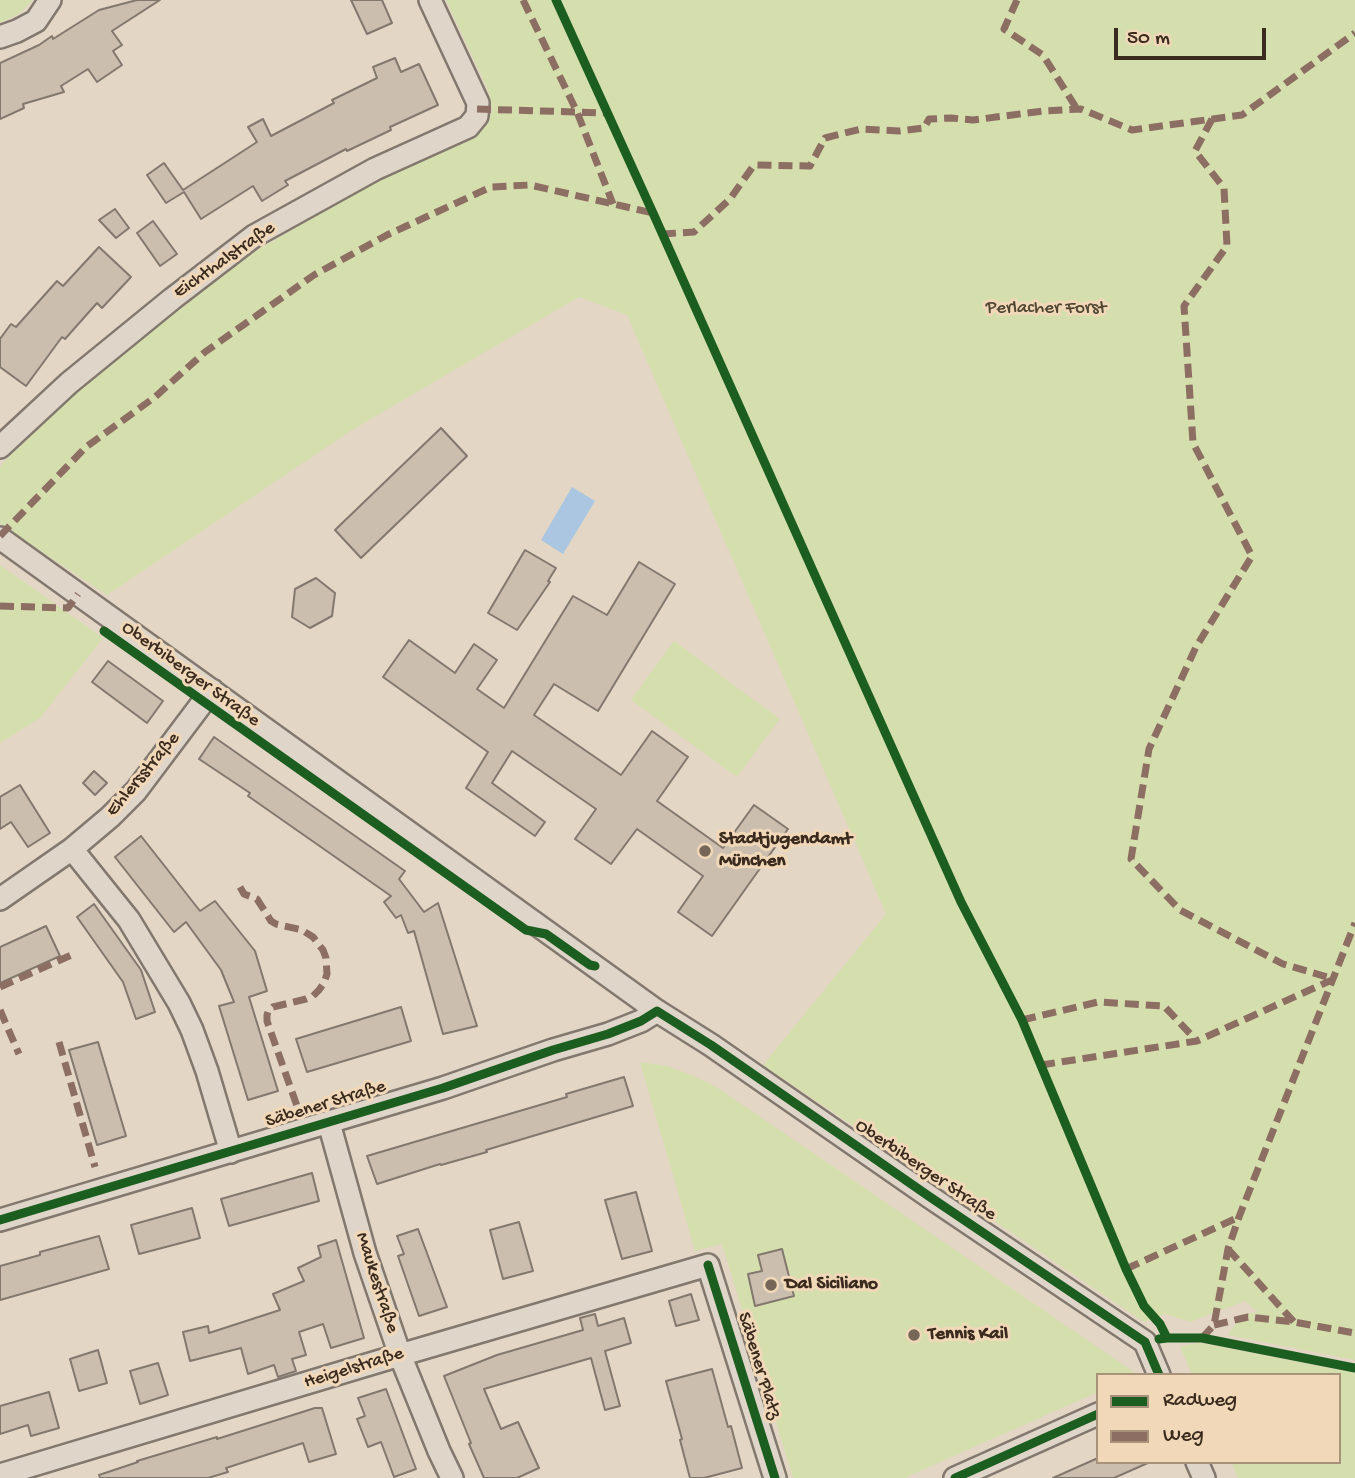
<!DOCTYPE html>
<meta charset="utf-8">
<style>
body{margin:0}
#map{position:relative;width:1355px;height:1478px;overflow:hidden;background:#e3d6c5;font-family:"Gochi Hand",sans-serif}
canvas{display:block}
.legend{position:absolute;left:1096px;top:1373px;width:245px;height:91px;box-sizing:border-box;background:#f0d8b8;border:2px solid #a8927a;margin:0;padding:9px 12px;list-style:none;font-size:21px;color:#3b2a1e}
.legend li{display:flex;align-items:center;gap:14px;height:35px}
.legend b{width:35px;border:2px solid #a8927a}
.scale{position:absolute;left:1114px;top:28px;width:152px;height:32px;box-sizing:border-box;border:4px solid #3b2a1e;border-top:0;padding-left:9px;font-size:21px;line-height:24px;white-space:nowrap;color:#3b2a1e;-webkit-text-stroke:5px #f0d8b8;paint-order:stroke}
</style>
<div id="map">
<canvas width="1355" height="1478"></canvas>
<ul class="legend">
<li><b style="height:9px;background:#1b5e20"></b>Radweg</li>
<li><b style="height:9px;background:#8d6e63"></b>Weg</li>
</ul>
<div class="scale">50 m</div>
</div>
<script>
const g = document.querySelector('canvas').getContext('2d');
g.lineJoin = 'round';
function paint(path, color) {
  g.fillStyle = color;
  g.fill(path, 'evenodd');
}
function toPath(rows) {
  const path = new Path2D();
  for (const r of rows) {
    path.moveTo(r[0], r[1]);
    for (let i = 2; i < r.length; i += 2) path.lineTo(r[i], r[i + 1]);
  }
  return path;
}
function strokePath(path, color, width, dash) {
  g.strokeStyle = color;
  g.lineWidth = width;
  g.lineCap = dash ? 'butt' : 'round';
  g.setLineDash(dash || []);
  g.stroke(path);
}
function drawText(font, color, halo, rows, align = 'center') {
  g.font = font + ' "Gochi Hand",sans-serif';
  g.lineWidth = 6;
  g.setLineDash([]);
  g.textBaseline = 'middle';
  g.strokeStyle = halo;
  g.fillStyle = color;
  for (const [text, x, y, turn = 0] of rows) {
    g.save();
    g.translate(x, y);
    g.rotate((+turn || 0) * Math.PI / 180);
    g.textAlign = isNaN(turn) ? turn : align;
    if (halo) g.strokeText(text, 0, 0);
    g.fillText(text, 0, 0);
    g.restore();
  }
}
paint(toPath([
 [0,0,33,0,19,14,0,23],
 [446,0,1355,0,1355,1360,1228,1335,1243,1314,1258,1312,1245,1301,1190,1322,1166,1314,1144,1322,763,1065,886,914,627,315,579,297,352,430,107,595,0,524,0,467,2,464,73,392,180,303,261,248,379,179,457,146,483,127,492,112,488,90],
 [0,565,103,638,40,718,0,743],
 [674,641,780,719,737,777,631,700],
 [640,1062,667,1066,694,1076,715,1086,1137,1374,1098,1375,1098,1392,904,1478,793,1478,722,1244,695,1251],
 [1200,1343,1355,1373,1355,1478,1238,1478,1231,1462,1339,1462,1339,1375,1192,1375,1180,1346]
]), '#d5dead');
paint(toPath([
 [572,487,595,501,563,554,541,540]
]), '#aac6e0');
const building = toPath([
 [137,0,160,0,112,31,122,45,113,51,122,65,97,82,88,69,61,86,64,92,23,104,24,108,0,119,0,63,39,45,52,36,53,39,99,10,137,0],
 [351,0,382,0,392,23,367,34,351,0],
 [395,58,401,72,419,64,438,105,390,127,391,130,347,151,346,149,285,181,288,185,262,201,253,186,201,219,184,192,166,203,147,175,164,163,183,190,257,142,248,127,263,119,271,136,334,103,332,100,377,78,373,67,395,58],
 [115,209,129,228,116,238,99,220,115,209],
 [153,221,177,254,160,266,137,233,153,221],
 [99,247,131,277,102,308,97,303,65,339,62,337,26,386,0,367,0,339,11,324,16,327,57,281,63,286,99,247],
 [441,428,467,456,361,558,335,530,441,428],
 [525,550,556,568,548,581,550,582,517,630,488,613,525,550],
 [639,562,675,584,598,711,554,684,534,715,621,775,652,731,688,757,657,801,723,848,754,805,788,829,712,936,678,912,703,876,637,829,611,864,575,839,596,809,512,751,492,783,545,822,535,836,466,788,488,752,383,677,409,640,455,673,474,644,497,660,477,689,504,708,573,596,607,615,639,562],
 [316,578,335,593,332,616,310,628,292,617,295,589,316,578],
 [108,661,163,701,147,723,92,682,108,661],
 [214,737,405,871,399,879,424,912,438,903,477,1026,443,1034,414,931,408,933,401,915,396,918,384,902,391,896,248,796,250,793,199,759,214,737],
 [94,771,107,783,95,795,83,783,94,771],
 [20,785,50,833,28,847,11,822,0,829,0,797,20,785],
 [141,836,200,911,215,901,255,951,267,991,249,997,278,1091,248,1100,219,1006,234,1002,221,970,186,922,174,932,115,857,141,836],
 [94,904,141,970,155,1012,136,1019,123,982,77,917,94,904],
 [46,926,60,956,0,983,0,947,46,926],
 [401,1007,411,1041,307,1072,296,1039,401,1007],
 [98,1042,126,1136,97,1145,69,1050,98,1042],
 [624,1077,633,1106,486,1150,487,1152,441,1165,440,1164,377,1184,367,1156,567,1097,566,1094,624,1077],
 [312,1173,319,1201,229,1226,221,1199,312,1173],
 [636,1192,652,1251,622,1259,605,1200,636,1192],
 [192,1208,200,1238,139,1254,131,1225,192,1208],
 [519,1222,533,1271,503,1279,490,1230,519,1222],
 [418,1229,447,1307,419,1316,398,1256,404,1254,397,1236,418,1229],
 [99,1236,109,1269,0,1300,0,1266,40,1255,40,1252,99,1236],
 [336,1240,364,1338,331,1348,323,1324,299,1332,306,1355,292,1359,296,1371,278,1377,274,1365,248,1374,241,1348,190,1361,183,1332,208,1326,209,1333,280,1310,273,1294,304,1281,298,1268,321,1257,318,1246,336,1240],
 [782,1249,794,1296,755,1306,748,1274,762,1271,758,1255,782,1249],
 [691,1294,699,1320,676,1326,669,1301,691,1294],
 [595,1314,598,1326,624,1318,631,1343,605,1351,620,1406,605,1410,591,1358,484,1389,501,1429,518,1422,539,1468,517,1478,484,1478,469,1444,471,1443,444,1376,497,1355,583,1330,580,1318,595,1314],
 [98,1350,107,1383,79,1391,70,1359,98,1350],
 [158,1363,168,1395,140,1404,130,1371,158,1363],
 [712,1369,728,1427,731,1426,742,1468,704,1478,690,1478,680,1440,682,1439,666,1381,712,1369],
 [386,1389,416,1469,394,1477,381,1442,368,1447,357,1419,365,1416,358,1398,386,1389],
 [49,1392,59,1428,31,1436,28,1425,0,1434,0,1406,49,1392],
 [315,1408,322,1408,336,1454,309,1462,303,1443,226,1468,228,1472,208,1478,100,1478,99,1475,138,1462,137,1461,217,1437,217,1439,315,1408],
 [1098,1458,1098,1462,1150,1462,1114,1478,1053,1478,1098,1458]
]);
paint(building, '#cbbeaf');
strokePath(building, '#82786e', 2);
const minor = toPath([
 [0,37,17,31,36,21,50,0],
 [0,447,69,383,172,299,254,236,375,169,468,127,477,116,478,103,430,0],
 [0,538,657,1011,711,1045,930,1197,1145,1342,1159,1375],
 [72,849,129,920,179,1003,192,1030,207,1071,231,1152],
 [0,899,72,849,110,817,136,791,212,690],
 [329,1123,365,1253,400,1355,439,1451,452,1478],
 [0,1220,443,1088,553,1050,608,1034,641,1021,657,1011],
 [1197,1462,1204,1478],
 [0,1475,400,1355,708,1265,775,1478],
 [955,1478,1098,1414]
]);
strokePath(minor, '#82786e', 26);
strokePath(minor, '#dfd5c9', 21);
strokePath(toPath([
 [523,0,577,112,613,204],
 [1017,0,1004,29,1043,55,1077,109],
 [477,109,608,113],
 [1212,119,1195,151,1224,188,1227,246,1184,306,1193,443,1252,556,1196,647,1149,749,1131,859,1180,910,1283,964,1334,979],
 [662,234,694,232,730,199,754,165,810,166,825,138,861,129,899,131,924,128,929,119,951,118,973,120,1043,111,1081,109,1132,130,1242,115,1355,33],
 [0,536,86,447,155,397,205,352,314,275,387,235,491,187,530,185,653,213],
 [0,606,68,608,78,594],
 [240,887,244,894,257,899,271,921,276,924,302,930,313,937,323,950,326,958,327,974,324,983,319,990,313,996,306,999,273,1007,268,1012,267,1015,267,1021,297,1106],
 [0,987,76,953],
 [0,1010,19,1054],
 [1022,1020,1098,1002,1164,1006,1197,1041],
 [59,1042,95,1167],
 [1041,1065,1197,1041,1334,979],
 [1228,1249,1294,1322],
 [1126,1269,1239,1217],
 [1214,1325,1248,1317,1294,1322,1355,1333],
 [1202,1338,1214,1325,1228,1249,1239,1217,1355,923]
]), '#8d6e63', 7, [14, 7]);
strokePath(toPath([
 [556,0,653,213,961,902,1022,1020,1126,1269,1144,1306,1160,1324,1167,1338],
 [104,631,526,930,546,934,590,965,595,966],
 [0,1220,443,1088,553,1050,608,1034,641,1021,657,1011,711,1045,930,1197,1145,1342,1159,1375],
 [708,1265,775,1478],
 [1159,1339,1167,1338,1202,1338,1355,1368],
 [955,1478,1098,1414]
]), '#1b5e20', 9);
for (const [x, y, r, color] of [
 [705,851,7,"#766658"],
 [771,1285,7,"#766658"],
 [914,1335,7,"#766658"]
]) {
  const dot = new Path2D();
  dot.arc(x, y, r, 0, 2 * Math.PI);
  g.fillStyle = color;
  g.fill(dot);
  strokePath(dot, '#f0d8b8', 2.5);
}
drawText('19px', '#3b2a1e', '#f0d8b8', [
 ["Eichthalstraße",225,261,-35],
 ["Oberbiberger Straße",190,675,36],
 ["Ehlersstraße",144,775,-50],
 ["Säbener Straße",326,1105,-17],
 ["Oberbiberger Straße",925,1171,34],
 ["Maukestraße",376,1283,72],
 ["Säbener Platz",758,1366,73],
 ["Heigelstraße",354,1369,-17]
]);
drawText('19px', '#504631', '#f0d8b8', [
 ["Perlacher Forst",1046,309]
]);
drawText('bold 19px', '#3b2a1e', '#f0d8b8', [
 ["Stadtjugendamt",719,840],
 ["München",719,862],
 ["Dal Siciliano",785,1285],
 ["Tennis Kail",928,1335]
], 'left');
</script>
